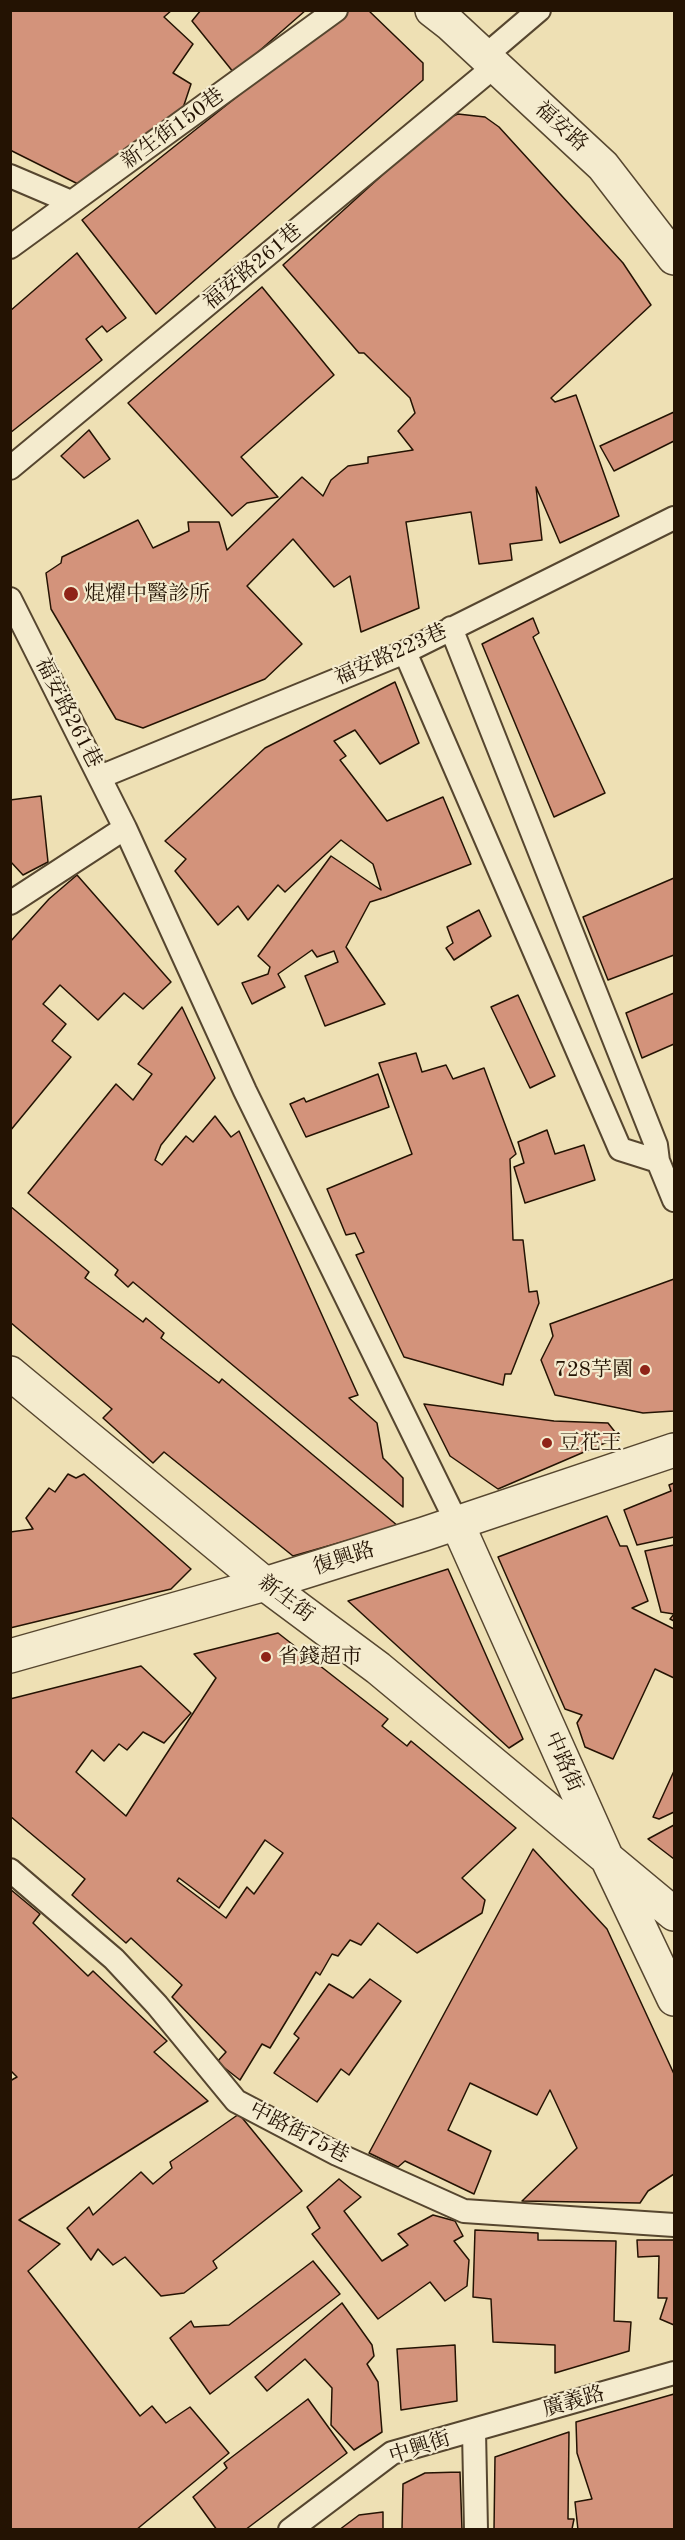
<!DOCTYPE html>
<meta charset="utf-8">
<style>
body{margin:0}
#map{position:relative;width:685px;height:2540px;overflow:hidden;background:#eee0b4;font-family:"Old Standard TT",serif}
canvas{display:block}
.frame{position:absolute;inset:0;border:12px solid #241303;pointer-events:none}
</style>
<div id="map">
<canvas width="685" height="2540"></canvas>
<div class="frame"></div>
</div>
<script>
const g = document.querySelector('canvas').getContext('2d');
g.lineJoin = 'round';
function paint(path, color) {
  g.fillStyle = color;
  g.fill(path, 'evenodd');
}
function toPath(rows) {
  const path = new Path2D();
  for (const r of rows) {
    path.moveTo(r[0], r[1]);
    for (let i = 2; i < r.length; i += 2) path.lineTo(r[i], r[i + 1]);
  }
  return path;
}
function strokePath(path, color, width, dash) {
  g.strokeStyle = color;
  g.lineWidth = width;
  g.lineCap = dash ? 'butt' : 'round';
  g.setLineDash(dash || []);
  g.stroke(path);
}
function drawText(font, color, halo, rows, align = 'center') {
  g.font = font + ' "Old Standard TT","Noto Serif TC",serif';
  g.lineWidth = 4.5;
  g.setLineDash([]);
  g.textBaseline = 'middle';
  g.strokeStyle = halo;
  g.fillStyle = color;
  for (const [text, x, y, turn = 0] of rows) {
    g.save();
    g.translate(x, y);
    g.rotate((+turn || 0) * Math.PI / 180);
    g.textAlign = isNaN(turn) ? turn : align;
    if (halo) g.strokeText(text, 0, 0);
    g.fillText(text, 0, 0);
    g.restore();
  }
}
const building = toPath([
 [10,10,172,10,164,17,193,44,173,73,191,84,181,114,84,187,10,150,10,10],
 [201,10,306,10,234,73,192,21,201,10],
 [346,10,368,10,423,63,423,80,156,314,82,220,346,10],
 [458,114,485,117,499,127,623,263,651,305,551,398,555,402,576,395,619,516,560,543,536,487,542,540,510,544,512,560,479,564,471,512,406,522,419,608,361,632,350,576,334,587,293,539,247,586,302,644,265,679,143,728,116,719,51,609,46,573,61,563,62,557,138,520,153,548,189,531,188,522,219,522,227,550,302,477,323,496,331,480,348,466,368,463,368,457,413,450,398,431,415,413,410,398,364,353,359,353,283,265,443,120,458,114],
 [77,253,126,318,107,332,102,326,86,339,102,360,10,433,10,311,77,253],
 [262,287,334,375,241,457,278,497,247,503,232,516,128,403,262,287],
 [674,412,674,441,614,471,600,446,674,412],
 [89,430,110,459,84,478,61,456,89,430],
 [533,618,539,633,533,637,605,793,554,817,482,644,533,618],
 [395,682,419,743,380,764,355,730,334,741,346,756,340,760,387,821,443,797,471,864,386,897,370,902,346,947,385,1004,325,1026,305,976,338,962,334,951,317,957,312,950,278,974,285,987,252,1004,242,983,268,974,270,967,258,956,331,856,381,890,373,864,341,840,285,892,278,885,248,920,238,906,218,925,175,871,186,859,165,841,265,748,395,682],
 [41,796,48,862,23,875,10,861,10,800,41,796],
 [77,875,171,982,143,1009,124,993,98,1020,60,985,43,1004,66,1024,52,1041,71,1057,10,1131,10,942,49,899,77,875],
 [674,878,674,955,608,980,583,917,674,878],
 [479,910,491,936,454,960,446,948,453,943,447,927,479,910],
 [674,993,674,1044,642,1058,626,1013,674,993],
 [518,995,555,1076,530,1088,491,1007,518,995],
 [182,1007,215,1078,161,1145,155,1160,162,1165,186,1136,193,1142,215,1116,231,1137,239,1131,358,1395,349,1398,377,1423,383,1458,403,1478,403,1507,133,1282,128,1287,115,1275,118,1270,28,1193,116,1084,133,1100,152,1074,138,1064,182,1007],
 [416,1053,422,1072,446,1065,453,1079,484,1068,516,1154,510,1159,513,1240,523,1240,529,1292,537,1291,539,1303,511,1374,505,1374,503,1385,404,1357,356,1255,364,1252,355,1233,346,1235,327,1189,412,1154,379,1063,416,1053],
 [378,1074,389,1107,306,1137,290,1104,304,1098,306,1102,378,1074],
 [547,1130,555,1154,584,1145,595,1180,525,1203,514,1167,524,1163,518,1142,547,1130],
 [10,1206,89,1272,85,1278,143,1322,146,1318,164,1333,161,1338,219,1383,222,1379,398,1526,293,1556,164,1452,153,1463,103,1418,112,1409,10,1322,10,1206],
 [674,1279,674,1411,643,1413,555,1395,541,1360,553,1336,550,1324,674,1279],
 [424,1404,554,1421,608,1423,619,1437,498,1489,450,1456,424,1404],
 [68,1474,76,1478,84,1474,191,1569,171,1589,10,1628,10,1532,33,1529,26,1518,49,1488,55,1492,68,1474],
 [674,1483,674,1537,637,1545,624,1510,671,1491,669,1485,674,1483],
 [607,1516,620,1546,627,1546,648,1601,632,1608,674,1629,674,1678,655,1669,613,1759,585,1747,577,1723,582,1715,565,1709,498,1557,607,1516],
 [674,1545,674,1621,670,1619,674,1614,661,1612,645,1551,674,1545],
 [448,1569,523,1739,509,1748,348,1601,448,1569],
 [278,1633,388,1719,382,1726,407,1746,411,1741,516,1828,462,1878,485,1900,482,1913,417,1953,378,1923,361,1945,350,1940,338,1956,332,1954,320,1975,316,1972,270,2048,262,2044,240,2080,217,2062,226,2052,172,1997,182,1985,131,1938,126,1943,72,1895,85,1879,10,1816,10,1699,141,1666,191,1713,164,1743,143,1732,127,1750,119,1744,104,1761,92,1750,76,1772,126,1816,216,1678,194,1654,278,1633],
 [265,1840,283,1853,254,1894,247,1887,226,1918,177,1881,179,1878,219,1908,265,1840],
 [674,1771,674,1812,659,1819,653,1817,674,1771],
 [674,1825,674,1859,648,1839,674,1825],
 [533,1849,607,1929,674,2074,674,2174,648,2191,640,2203,522,2201,577,2148,550,2090,537,2115,470,2083,448,2130,491,2151,474,2194,405,2161,398,2167,369,2153,533,1849],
 [10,1889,40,1914,33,1923,88,1976,93,1971,167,2041,154,2052,208,2101,19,2220,60,2244,28,2271,140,2416,152,2406,166,2423,190,2407,229,2453,136,2530,10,2530,10,2081,17,2077,10,2070,10,1889],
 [370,1979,401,2001,349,2075,341,2069,317,2102,274,2073,299,2038,294,2034,329,1984,353,1998,370,1979],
 [239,2114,302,2191,213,2261,217,2268,184,2293,161,2296,125,2257,113,2265,98,2249,91,2260,67,2228,89,2207,93,2215,141,2172,153,2184,172,2168,170,2162,239,2114],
 [339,2179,361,2197,344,2211,382,2261,408,2245,398,2234,433,2215,455,2221,463,2236,454,2241,469,2260,467,2286,445,2301,430,2282,378,2319,312,2234,320,2228,307,2207,339,2179],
 [475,2230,538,2233,538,2240,616,2241,614,2321,631,2322,629,2351,555,2373,555,2345,493,2342,491,2299,473,2297,475,2230],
 [637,2240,674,2240,674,2325,660,2319,667,2298,658,2298,659,2256,638,2257,637,2240],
 [313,2261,340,2294,210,2394,170,2338,191,2321,194,2327,229,2325,313,2261],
 [342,2303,372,2345,374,2356,367,2364,378,2382,382,2432,354,2450,331,2425,332,2388,305,2359,267,2391,255,2377,342,2303],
 [455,2345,457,2401,401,2410,397,2349,455,2345],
 [674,2394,674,2530,578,2530,575,2502,592,2499,577,2453,576,2422,674,2394],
 [308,2399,347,2453,245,2530,217,2530,193,2497,227,2468,224,2463,308,2399],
 [569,2432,568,2519,574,2519,572,2529,494,2530,495,2457,569,2432],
 [460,2472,462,2530,402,2530,403,2484,425,2473,460,2472],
 [383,2512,383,2530,339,2530,359,2515,383,2512]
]);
paint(building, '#d3937b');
strokePath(building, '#241303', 1.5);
const service = toPath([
 [485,56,539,10],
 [10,176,71,202],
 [10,247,336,10],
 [10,468,495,66],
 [10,599,125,828,245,1091,457,1523],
 [451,628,656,1145,658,1161,674,1200],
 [405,652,620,1149,658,1161],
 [100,777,405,652,674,518],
 [10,903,125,828],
 [10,1870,114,1959,157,2005,236,2101,337,2154,464,2211,674,2225],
 [474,2431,476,2530],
 [290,2530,392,2453,674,2373]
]);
const minor = toPath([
 [432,10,450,24,603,166,674,258],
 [10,1373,265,1584,378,1668,674,1914],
 [457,1523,605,1854,674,1999]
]);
const tertiary = toPath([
 [10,1656,265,1584,424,1534,674,1450]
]);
strokePath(service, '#56462f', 26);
strokePath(minor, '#56462f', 36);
strokePath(tertiary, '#56462f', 36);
strokePath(service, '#f4ebce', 22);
strokePath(minor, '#f4ebce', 33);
strokePath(tertiary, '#f4ebce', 33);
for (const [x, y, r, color] of [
 [71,594,8,"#8f2418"],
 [645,1370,6,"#8f2418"],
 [547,1443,6,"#8f2418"],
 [266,1657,6,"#8f2418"]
]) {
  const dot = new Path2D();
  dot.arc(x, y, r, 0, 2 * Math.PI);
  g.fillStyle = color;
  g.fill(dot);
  strokePath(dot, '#f4ebce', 2);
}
drawText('21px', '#241303', '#f4ebce', [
 ["福安路",561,127,42],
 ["新生街150巷",173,129,-36],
 ["福安路261巷",253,267,-40],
 ["福安路223巷",391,655,-24],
 ["福安路261巷",68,713,63],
 ["復興路",344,1559,-18],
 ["新生街",286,1599,37],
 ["中路街",563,1762,66],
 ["中路街75巷",299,2133,27],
 ["廣義路",574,2402,-16],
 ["中興街",420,2448,-18]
]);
drawText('21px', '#241303', '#f4ebce', [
 ["焜燿中醫診所",84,594],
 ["728芋園",633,1370,"right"],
 ["豆花王",559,1443],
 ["省錢超市",278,1657]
], 'left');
</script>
